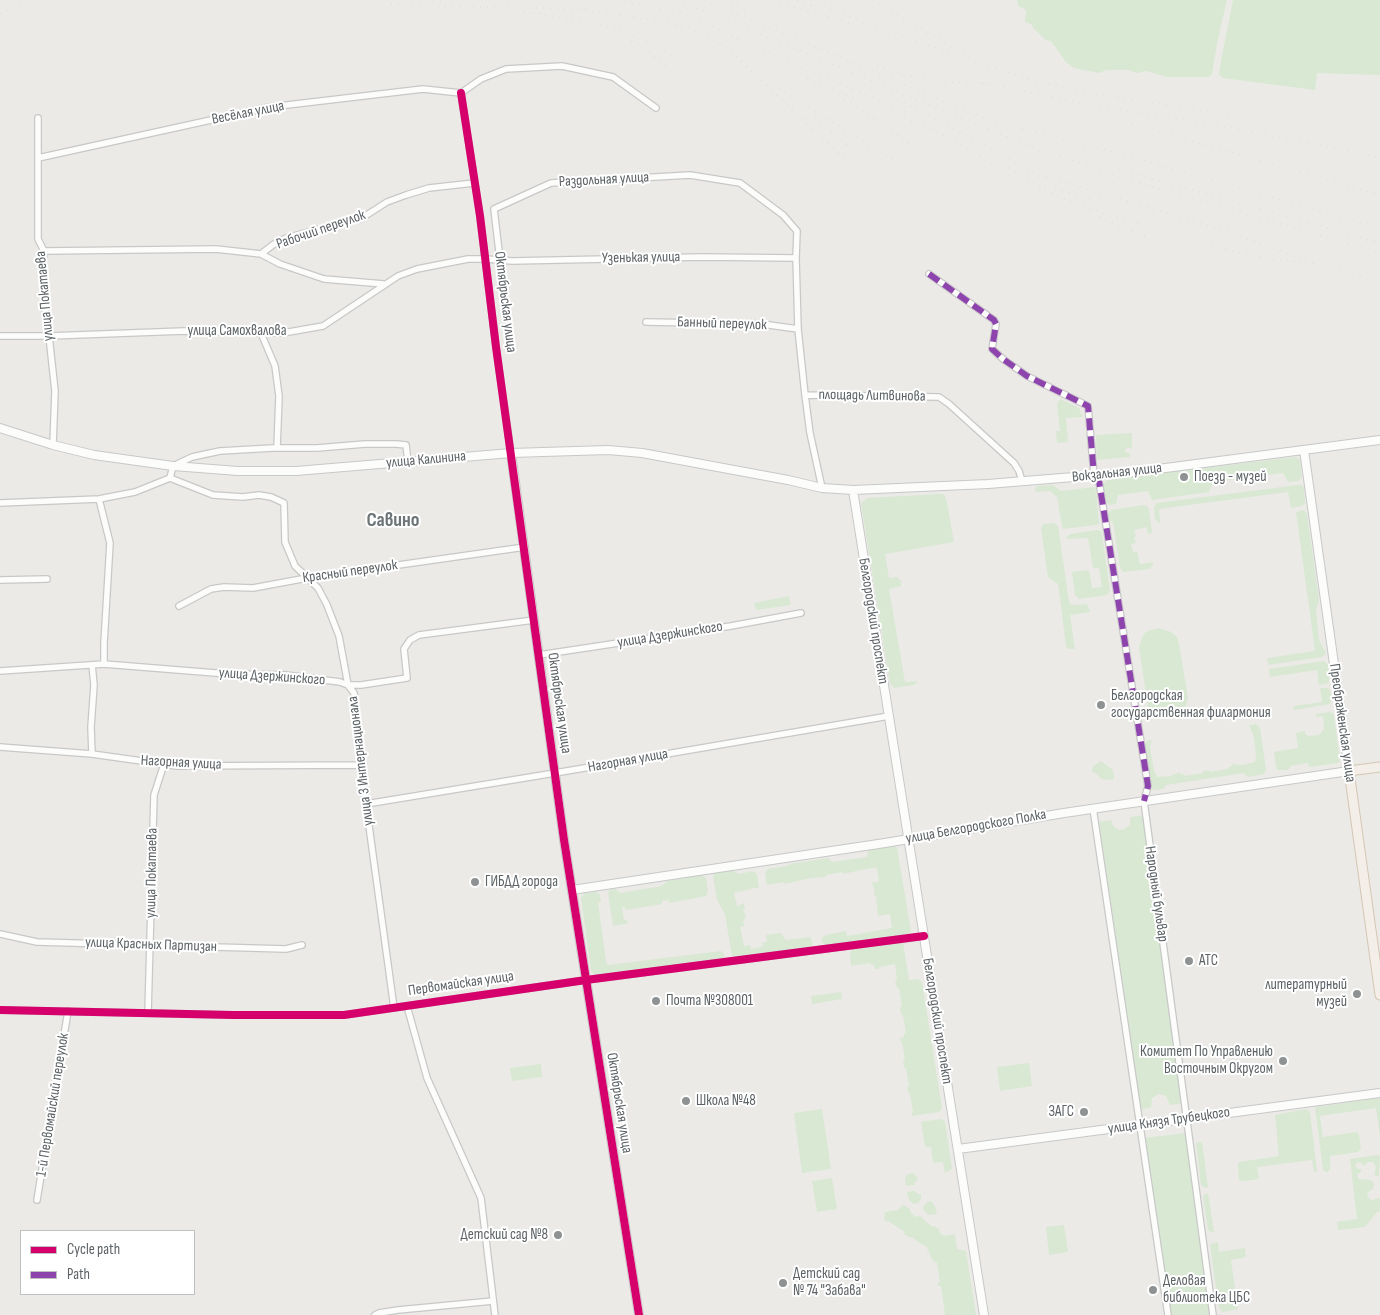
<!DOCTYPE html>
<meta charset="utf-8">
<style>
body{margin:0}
#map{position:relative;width:1380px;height:1315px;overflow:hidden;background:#eceae7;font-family:"Sofia Sans Condensed",sans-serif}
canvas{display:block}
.legend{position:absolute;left:20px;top:1230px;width:175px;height:65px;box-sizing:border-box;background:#fff;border:1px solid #bec0c1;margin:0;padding:6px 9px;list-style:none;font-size:15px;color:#5c6265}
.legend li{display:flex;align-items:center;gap:10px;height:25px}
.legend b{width:25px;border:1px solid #bec0c1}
</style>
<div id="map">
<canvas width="1380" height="1315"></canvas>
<ul class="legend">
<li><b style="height:6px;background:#d6006c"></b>Cycle path</li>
<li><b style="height:6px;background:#8e44ad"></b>Path</li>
</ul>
</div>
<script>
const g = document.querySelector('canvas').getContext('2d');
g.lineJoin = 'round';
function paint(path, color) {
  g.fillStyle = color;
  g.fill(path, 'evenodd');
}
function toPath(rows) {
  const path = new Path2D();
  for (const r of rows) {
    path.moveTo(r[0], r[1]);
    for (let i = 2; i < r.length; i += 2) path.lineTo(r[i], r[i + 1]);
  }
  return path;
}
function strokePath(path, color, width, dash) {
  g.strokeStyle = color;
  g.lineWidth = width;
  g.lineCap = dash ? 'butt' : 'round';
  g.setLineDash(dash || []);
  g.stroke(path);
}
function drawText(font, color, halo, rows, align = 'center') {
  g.font = font + ' "Sofia Sans Condensed",sans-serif';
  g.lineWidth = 4;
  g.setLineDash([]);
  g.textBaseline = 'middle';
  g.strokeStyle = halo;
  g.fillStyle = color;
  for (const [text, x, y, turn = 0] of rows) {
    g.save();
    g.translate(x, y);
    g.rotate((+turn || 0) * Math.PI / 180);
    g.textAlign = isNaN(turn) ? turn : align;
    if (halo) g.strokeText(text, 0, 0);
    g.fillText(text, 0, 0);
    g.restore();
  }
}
paint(toPath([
 [1017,0,1227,0,1217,43,1212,74,1208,77,1167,77,1146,71,1137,73,1128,70,1106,70,1099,73,1074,68,1066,62,1051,41,1046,40,1034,29,1031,24,1025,22,1026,10,1018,6],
 [1233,0,1380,0,1380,75,1317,73,1315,90,1223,78,1219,75,1221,61],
 [1060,399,1079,408,1083,417,1066,418,1068,442,1057,443,1056,431,1060,431,1057,404],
 [1132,433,1132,449,1128,447,1125,450,1126,453,1130,453,1130,457,1097,460,1096,435],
 [1295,457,1298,458,1300,461,1302,477,1298,481,1288,482,1283,473,1213,482,1209,492,1152,500,1148,491,1118,495,1116,504,1109,505,1106,501,1103,484,1107,480],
 [1053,485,1061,491,1094,487,1096,490,1099,524,1096,525,1063,529,1062,526,1057,497,1050,491,1037,492,1034,490,1037,486],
 [1298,485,1302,485,1304,488,1305,503,1302,506,1291,508,1288,492,1159,509,1160,523,1155,519,1154,507,1157,503],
 [941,494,944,495,946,498,954,542,885,554,889,578,897,577,901,581,901,586,889,589,905,682,918,681,914,685,894,688,890,684,861,503,867,498],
 [1144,505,1147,506,1149,509,1152,533,1148,534,1147,527,1134,530,1136,536,1134,537,1136,543,1131,544,1133,552,1137,551,1140,564,1153,562,1153,565,1149,569,1123,572,1120,568,1113,522,1109,520,1108,513,1111,510],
 [1304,510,1307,514,1319,600,1316,611,1319,640,1326,653,1322,657,1268,665,1267,658,1315,651,1296,512],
 [1054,523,1058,526,1069,602,1072,605,1087,604,1090,612,1070,615,1075,649,1068,649,1066,646,1058,584,1048,577,1041,529,1043,524],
 [1097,530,1101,531,1102,534,1110,591,1107,595,1079,599,1075,595,1072,572,1089,570,1092,588,1102,587,1099,568,1093,568,1088,538,1067,539,1067,537,1070,534],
 [789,596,791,605,756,610,754,603],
 [1158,628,1171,632,1177,637,1179,644,1188,698,1184,711,1179,716,1172,719,1159,718,1153,713,1148,706,1139,648,1142,637,1146,632],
 [1324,661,1328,665,1329,679,1329,682,1326,684,1319,685,1317,670,1270,677,1269,669],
 [1320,688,1328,688,1330,690,1332,699,1330,704,1294,710,1293,706,1322,702],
 [1329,712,1333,713,1334,716,1340,761,1337,763,1310,767,1307,763,1291,766,1288,770,1278,770,1276,768,1274,752,1298,748,1296,733,1305,731,1305,734,1309,736,1319,735,1324,729,1324,725,1323,716,1316,717,1316,714],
 [1256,724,1260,728,1266,769,1264,774,1248,777,1244,773,1166,785,1163,789,1154,790,1151,788,1145,744,1147,741,1152,740,1150,747,1154,771,1158,777,1171,776,1180,772,1180,774,1184,774,1185,776,1203,773,1203,771,1209,770,1210,772,1228,769,1229,767,1232,766,1232,764,1242,765,1255,762,1256,755,1254,737,1249,725],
 [1101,761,1113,770,1114,778,1112,780,1101,779,1096,773,1092,772,1093,766],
 [1145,815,1184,1103,1170,1105,1166,1096,1159,1094,1152,1098,1151,1108,1141,1109,1099,822,1111,820,1114,827,1120,830,1124,829,1130,825,1130,817],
 [895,845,897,848,911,931,908,935,829,946,825,945,822,942,822,938,826,935,846,931,847,936,892,928,890,914,878,916,876,896,874,896,875,893,872,882,878,882,879,881,877,868,871,868,843,874,843,872,826,875,826,877,811,878,785,884,784,882,767,885,765,873,768,869,787,866,790,864,828,858,832,862,867,857,868,851,870,848],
 [731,870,739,874,753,871,757,874,759,888,754,888,734,893,737,906,744,903,745,909,743,909,746,917,743,921,744,926,740,927,744,946,750,945,751,949,759,948,759,947,763,946,762,943,767,942,766,935,781,933,786,940,810,937,813,943,810,947,736,957,732,956,725,914,717,900,713,876,715,872],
 [702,875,706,878,708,891,706,896,669,903,669,900,662,901,662,904,626,910,625,907,622,907,624,920,627,920,628,923,613,926,608,893,610,889,616,889,620,893,662,886,667,881],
 [597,892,600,895,601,901,598,903,606,961,608,965,721,951,724,954,724,958,722,959,598,975,593,974,591,970,581,898,585,893],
 [903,942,909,980,918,979,922,982,942,1108,939,1112,912,1116,912,1113,913,1112,910,1094,909,1094,907,1087,909,1086,906,1068,904,1068,903,1060,905,1060,902,1042,900,1041,900,1038,904,1037,904,1034,906,1033,903,1015,901,1015,900,1007,902,1007,899,988,897,988,895,981,897,980,895,964,879,967,879,969,875,969,874,965,871,965,870,963,851,966,850,953,852,949],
 [841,992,842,999,812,1004,811,996],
 [1029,1063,1032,1086,1000,1091,997,1067],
 [541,1064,542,1077,512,1081,510,1068],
 [1380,1098,1380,1136,1376,1108,1320,1116,1323,1137,1357,1132,1359,1135,1361,1148,1358,1152,1330,1156,1330,1169,1327,1172,1324,1171,1323,1169,1315,1107],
 [822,1109,831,1169,802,1173,794,1113],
 [1306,1109,1310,1112,1317,1171,1314,1172,1312,1160,1257,1167,1259,1179,1243,1181,1239,1180,1238,1164,1239,1162,1279,1156,1275,1115],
 [941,1119,945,1122,952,1169,945,1173,943,1162,933,1163,931,1147,925,1147,921,1122],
 [1187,1133,1213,1315,1169,1315,1143,1138],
 [1202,1142,1208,1187,1205,1188,1201,1185,1196,1143],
 [1377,1155,1380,1156,1379,1177,1374,1175,1376,1167,1373,1162,1368,1162,1363,1166,1362,1163,1358,1162,1355,1166,1358,1169,1361,1169,1361,1172,1357,1174,1358,1179,1371,1180,1374,1183,1373,1189,1368,1192,1367,1195,1371,1200,1380,1198,1380,1211,1377,1212,1365,1227,1338,1230,1337,1222,1357,1219,1350,1159],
 [913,1173,917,1177,918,1180,915,1182,914,1185,906,1186,905,1178,908,1174],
 [832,1178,837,1209,817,1212,812,1181],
 [915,1191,918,1194,921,1194,921,1199,918,1203,914,1204,909,1200,907,1192],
 [1208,1193,1214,1232,1211,1232,1208,1230,1203,1197,1205,1194],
 [931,1201,935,1206,937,1214,929,1215,924,1211,923,1207,927,1202],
 [904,1205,910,1209,910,1212,916,1217,920,1216,931,1226,934,1226,939,1229,940,1233,944,1236,955,1234,957,1249,966,1251,976,1315,945,1315,941,1286,938,1286,938,1283,940,1282,937,1262,934,1262,929,1254,930,1252,927,1250,928,1248,911,1237,910,1238,904,1234,905,1232,888,1221,887,1222,884,1220,885,1212,898,1210,901,1206],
 [1064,1225,1068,1252,1049,1255,1046,1227],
 [1218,1242,1219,1252,1245,1248,1246,1257,1231,1260,1238,1309,1223,1312,1219,1309,1210,1245,1213,1243]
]), '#d8e8d2');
const street = toPath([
 [461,93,480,216,496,347,511,453],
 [461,93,481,79,506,69,562,66,613,77,656,108],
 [38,118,38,239,44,251,43,263,46,325,49,336,55,391,53,445],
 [38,158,270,107,423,89,461,93],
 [44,251,216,249,261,254,274,244,286,238,362,218,387,202,406,195,429,188,474,183],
 [261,254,280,264,324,279,384,284],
 [500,260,494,209,551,183,690,175,740,183,783,215,797,231,796,258,798,329,805,395,810,433,822,488],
 [929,274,994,320,996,324,992,349,1003,359,1027,376,1088,406,1094,475],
 [646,322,762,324,798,329],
 [261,333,275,366,279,396,277,448],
 [0,336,49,336,184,331,283,333,323,326,398,276,417,269,468,259,486,259,512,261,701,257,796,258],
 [805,395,939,397,949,404,1014,463,1019,471,1022,481],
 [1098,475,1148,786,1144,801,1213,1315],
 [170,478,213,495,243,497,259,495,271,497,284,503,285,542,295,566,318,588,327,605,339,636,348,685,354,693,366,804,394,1008],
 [99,499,110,543,104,643,104,664],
 [0,503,99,499,135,492,170,478,173,466,192,457,220,451,273,448,317,448,365,444,396,444,406,445,408,462],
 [0,580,47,579],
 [179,606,211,589,224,587,253,588,307,578,525,547],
 [539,655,731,626,801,613],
 [92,665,94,685,91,727,92,754],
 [0,671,104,664,228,674,286,675,340,682,348,685,361,685,407,678,404,649,410,640,419,635,534,620],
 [0,747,92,754,177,766,362,765],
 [366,804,555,773,889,716],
 [1093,808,1168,1315],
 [0,934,37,942,286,949,302,945],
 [407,1006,427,1078,481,1198,495,1315],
 [0,1010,233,1015,344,1015,586,980,924,936],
 [148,1013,154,795,164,764],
 [37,1200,68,1011],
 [375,1315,379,1313,398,1310,493,1301]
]);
const secondary = toPath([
 [0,428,53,445,94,455,173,466,238,471,296,471,511,453,608,450,642,453,788,480,822,488,853,490,988,484,1135,472,1380,440],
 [511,453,564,840,639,1315],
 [853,490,984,1315],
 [572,890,885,843,1064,813,1349,771,1304,450],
 [958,1149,1380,1093]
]);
const primary = toPath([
 [1380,767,1349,771,1380,995]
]);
strokePath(street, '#c8c8c8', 8);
strokePath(secondary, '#c7c8c8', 10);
strokePath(primary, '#d4c6b4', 11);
strokePath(street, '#fcfcfb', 5.5);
strokePath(secondary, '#fcfcfb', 8);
strokePath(primary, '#f3efe8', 9);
strokePath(toPath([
 [618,0,679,13,703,22,746,43,910,114],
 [677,0,1031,147,1133,181,1380,253],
 [705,0,988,120,1117,153,1380,228],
 [725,0,746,10],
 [767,0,849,23],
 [797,0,814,7],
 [811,0,862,22,953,54],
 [873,0,977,62,1025,78,1087,93,1233,115],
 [391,4,446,1],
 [438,6,581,9,658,21,692,29,716,41,729,50,844,158],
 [524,12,564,18,621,30,654,44,675,59],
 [0,14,31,0],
 [631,41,639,45,668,67],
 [877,66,906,75,944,82,990,83],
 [807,79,856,99],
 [983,83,1088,104,1232,128,1380,157],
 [773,85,898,163],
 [885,93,943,123,1036,174,1233,233,1309,262,1380,282],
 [844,100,859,108,910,144],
 [898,115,955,140,1015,179],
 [815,117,852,149],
 [1118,120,1380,195],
 [1009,168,1053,194,1082,207,1144,225],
 [1118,169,1380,243],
 [1055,189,1095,201],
 [1099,217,1115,225,1147,237],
 [1205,244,1250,255,1276,260,1297,261]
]), '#e3e2e2', 2, [1, 6]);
strokePath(toPath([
 [929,274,994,320,996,324,992,349,1003,359,1027,376,1088,406,1094,475],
 [1098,475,1148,786,1144,801]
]), '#8e44ad', 6, [12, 6]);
strokePath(toPath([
 [461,93,480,216,496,347,564,840,639,1315],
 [0,1010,233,1015,344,1015,586,980,924,936]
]), '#d6006c', 8);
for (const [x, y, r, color] of [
 [1184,477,5,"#8e9292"],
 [1101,705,5,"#8e9292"],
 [475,882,5,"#8e9292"],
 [1189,961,5,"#8e9292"],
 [1357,994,5,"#8e9292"],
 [656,1001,5,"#8e9292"],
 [1283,1061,5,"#8e9292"],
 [686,1101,5,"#8e9292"],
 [1084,1112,5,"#8e9292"],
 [558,1235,5,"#8e9292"],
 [783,1283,5,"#8e9292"],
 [1153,1290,5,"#8e9292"]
]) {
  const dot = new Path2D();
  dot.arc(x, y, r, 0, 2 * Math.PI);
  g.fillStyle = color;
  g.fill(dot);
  strokePath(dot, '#fff', 2);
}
drawText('15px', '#5c6265', '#fff', [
 ["Весёлая улица",248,113,-11],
 ["Раздольная улица",604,180,-3],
 ["Рабочий переулок",321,230,-19],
 ["Узенькая улица",641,258,-1],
 ["улица Покатаева",45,296,-95],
 ["Октябрьская улица",505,302,83],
 ["Банный переулок",722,324,2],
 ["улица Самохвалова",237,331],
 ["площадь Литвинова",872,396,1],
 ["улица Калинина",426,460,-5],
 ["Вокзальная улица",1117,473,-6],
 ["Красный переулок",350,572,-8],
 ["Белгородский проспект",873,621,81],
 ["улица Дзержинского",670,635,-9],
 ["улица Дзержинского",272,677,4],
 ["Октябрьская улица",559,703,82],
 ["Преображенская улица",1342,723,82],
 ["улица 3 Интернационала",361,761,-97],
 ["Нагорная улица",628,761,-10],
 ["Нагорная улица",181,763,3],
 ["улица Белгородского Полка",976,827,-10],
 ["улица Покатаева",152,873,-89],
 ["Народный бульвар",1156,894,82],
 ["улица Красных Партизан",151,945,2],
 ["Первомайская улица",461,984,-8],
 ["Белгородский проспект",937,1021,81],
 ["Октябрьская улица",619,1103,81],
 ["1-й Первомайский переулок",53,1105,-81],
 ["улица Князя Трубецкого",1169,1121,-8]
]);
drawText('15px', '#5c6265', '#fff', [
 ["Поезд - музей",1194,477],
 ["Белгородская",1111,696],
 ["государственная филармония",1111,713],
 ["ГИБДД города",485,882],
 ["АТС",1199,961],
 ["литературный",1347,985,"right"],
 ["музей",1347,1002,"right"],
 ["Почта №308001",666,1001],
 ["Комитет По Управлению",1273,1052,"right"],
 ["Восточным Округом",1273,1069,"right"],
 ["Школа №48",696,1101],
 ["ЗАГС",1074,1112,"right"],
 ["Детский сад №8",548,1235,"right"],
 ["Детский сад",793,1274],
 ["№ 74 \"Забава\"",793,1291],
 ["Деловая",1163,1281],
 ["библиотека ЦБС",1163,1298]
], 'left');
drawText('bold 20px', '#6d7477', '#fff', [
 ["Савино",393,521]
]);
</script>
